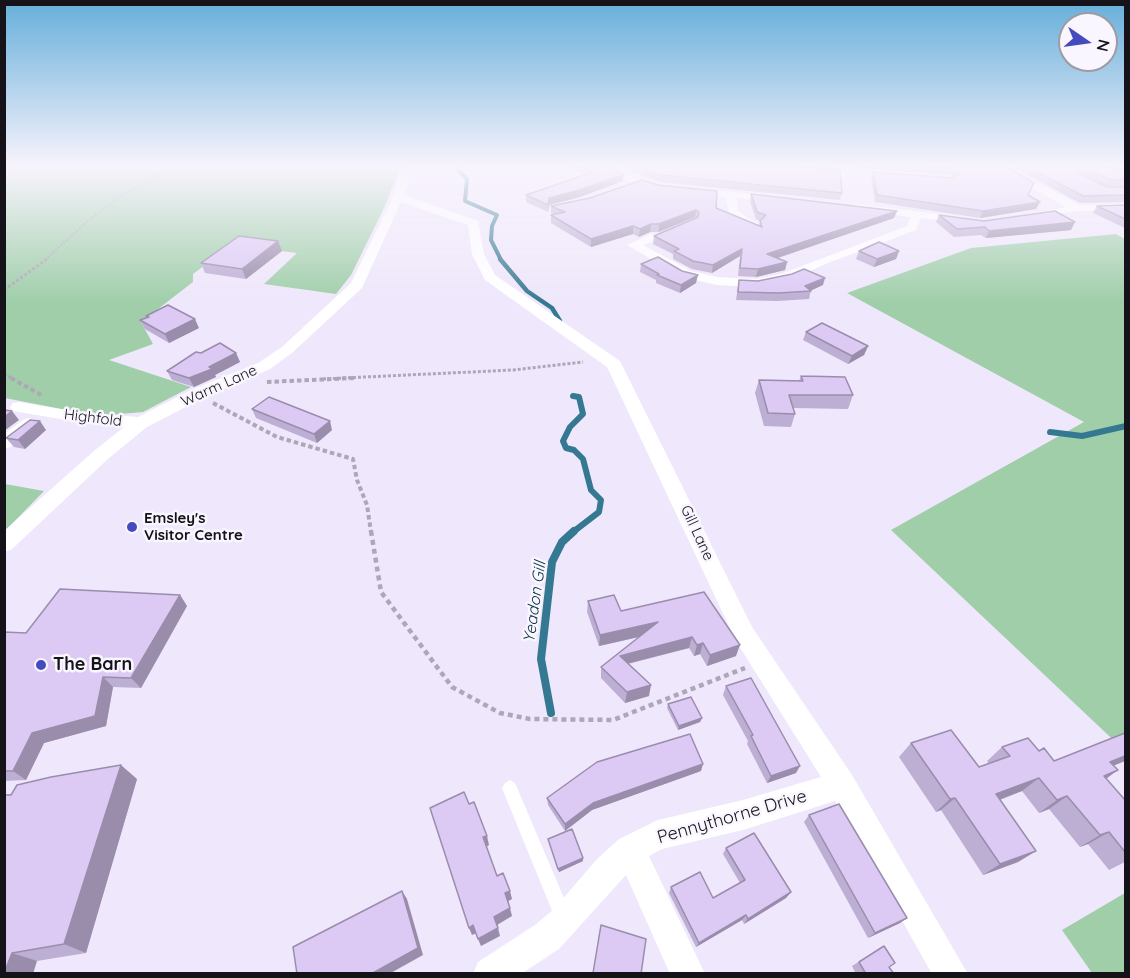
<!DOCTYPE html>
<style>
body{margin:0}
#map{position:relative;width:1130px;height:978px;overflow:hidden;background:#efe7fb;font-family:Quicksand,sans-serif}
canvas{display:block}
.frame{position:absolute;inset:0;border:6px solid #151219;pointer-events:none}
.north{position:absolute;left:1058px;top:12px;width:60px;height:60px;box-sizing:border-box;background:#faf6ff;border:2px solid #9e9ba3;border-radius:50%;rotate:103deg;font-size:16px;font-weight:700;line-height:24px;text-align:center;color:#151219}
.north::after{content:'';display:block;margin:auto;width:21px;height:27px;background:#464abf;clip-path:polygon(50% 0,100% 100%,50% 72%,0 100%)}
</style>
<div id="map">
<canvas width="1130" height="978"></canvas>
<div class="frame"></div>
<div class="north">N</div>
</div>
<script>
const g = document.querySelector('canvas').getContext('2d');
g.lineJoin = 'round';
function paint(path, color) {
  g.fillStyle = color;
  g.fill(path, 'evenodd');
}
function toPath(rows) {
  const path = new Path2D();
  for (const r of rows) {
    path.moveTo(r[0], r[1]);
    for (let i = 2; i < r.length; i += 2) path.lineTo(r[i], r[i + 1]);
  }
  return path;
}
function strokePath(path, color, width, dash) {
  g.strokeStyle = color;
  g.lineWidth = width;
  g.lineCap = dash ? 'butt' : 'round';
  g.setLineDash(dash || []);
  g.stroke(path);
}
function drawText(font, color, halo, rows, align = 'center') {
  g.font = font + ' Quicksand,sans-serif';
  g.lineWidth = 5;
  g.setLineDash([]);
  g.textBaseline = 'middle';
  g.strokeStyle = halo;
  g.fillStyle = color;
  for (const [text, x, y, turn = 0] of rows) {
    g.save();
    g.translate(x, y);
    g.rotate((+turn || 0) * Math.PI / 180);
    g.textAlign = isNaN(turn) ? turn : align;
    if (halo) g.strokeText(text, 0, 0);
    g.fillText(text, 0, 0);
    g.restore();
  }
}
paint(toPath([
 [4,166,401,166,384,208,351,275,336,294,264,284,297,253,232,245,193,274,193,282,141,322,153,344,109,360,191,387,143,412,97,416,5,398],
 [1116,234,1125,239,1125,751,891,530,1084,422,847,293,971,248],
 [5,484,44,491,5,531],
 [1125,893,1125,973,1092,973,1062,930]
]), '#9fcea9');
strokePath(toPath([
 [457,169,467,179,465,201,497,215,492,226,491,240,501,260]
]), '#357891', 4);
strokePath(toPath([
 [500,259,527,291,552,308,560,321]
]), '#357891', 4.5);
strokePath(toPath([
 [1050,432,1082,436,1126,426],
 [573,532,599,512,601,500,591,490,583,459,574,450,566,448,563,441,570,427,583,414,579,397,573,396]
]), '#357891', 6);
strokePath(toPath([
 [551,713,541,659,552,562,562,542,574,531]
]), '#357891', 8);
strokePath(toPath([
 [45,260,89,220,121,196,176,166]
]), '#aea7b7', 2, [2, 1.5]);
strokePath(toPath([
 [4,290,47,259],
 [4,374,13,379],
 [323,379,513,370,583,362]
]), '#aea7b7', 3, [3, 2]);
strokePath(toPath([
 [11,378,43,396],
 [267,382,354,378],
 [213,403,277,437,353,459,357,480,367,505,371,532]
]), '#aea7b7', 4, [4.5, 3]);
strokePath(toPath([
 [371,531,381,592,452,687,500,713,530,719,613,720,745,668]
]), '#aea7b7', 4.5, [5, 4]);
paint(toPath([
 [447,166,452,166,447,174,443,174,447,166],
 [680,224,685,225,657,238,652,237,680,224],
 [510,780,515,783,572,917,569,923,563,926,557,923,502,788,505,783,510,780]
]), '#fff');
paint(toPath([
 [403,166,413,166,404,195,478,221,484,254,495,275,620,361,752,627,852,775,968,974,932,974,835,801,743,830,662,849,649,856,705,974,670,974,626,875,559,949,521,974,473,974,478,962,535,925,554,909,597,859,619,839,658,820,743,800,821,777,736,641,607,367,485,280,472,254,468,225,401,202,362,288,292,353,270,369,203,398,147,427,109,458,11,550,4,552,4,531,95,450,124,427,84,423,19,412,13,411,10,407,13,403,19,402,84,413,138,417,191,390,258,363,282,347,351,283,393,197,403,166],
 [599,166,613,166,641,180,668,188,663,191,634,184,599,166],
 [767,166,813,166,898,173,903,176,898,179,772,169,767,166],
 [993,166,1006,166,1079,205,1126,204,1126,210,1077,211,1028,218,1028,214,1066,207,993,166],
 [692,188,777,196,782,199,777,202,737,198,738,210,750,220,762,224,756,227,747,226,729,213,726,197,688,193,688,189,692,188],
 [857,204,964,217,970,220,964,223,921,218,916,230,828,263,790,280,756,287,717,285,682,277,627,245,651,234,659,234,659,240,643,245,691,271,717,277,756,279,781,274,907,226,910,217,853,209,851,207,857,204],
 [29,418,35,420,38,424,35,428,10,447,4,449,4,434,23,420,29,418]
]), '#fff');
paint(toPath([
 [566,166,605,166,623,181,580,197,549,205,548,212,526,202,526,195,585,175],
 [619,166,794,166,842,193,840,200,660,182],
 [844,166,1005,166,1028,195,1036,209,980,218,875,202,871,179,873,172,953,178,954,177,950,175],
 [1011,166,1108,166,1125,174,1125,186,1107,187,1125,187,1125,202,1080,203],
 [1112,166,1125,166,1125,172],
 [751,194,897,211,894,218,777,258,787,262,785,270,756,277,738,276,740,256,712,273,692,269,673,259,673,254,653,244,654,236,696,218,695,217,659,232,650,232,639,237,633,234,591,247,551,223,551,215,554,214,551,213,551,206,716,208,759,225,760,221,756,219,750,202],
 [1125,205,1125,228,1093,213,1097,206],
 [939,215,984,221,1071,230,986,238,981,235,954,237,936,222],
 [278,241,282,251,246,279,205,273,201,263],
 [859,251,899,251,896,259,874,267,856,259],
 [641,264,696,283,680,293,656,283,656,280,640,272],
 [739,280,823,285,811,290,809,299,777,301,736,300],
 [146,316,199,328,169,343,145,329,140,320,147,317],
 [806,332,868,346,864,355,848,364,803,340],
 [201,353,236,353,240,362,215,375,216,377,194,387,172,380,167,371],
 [801,376,853,395,848,409,793,408,795,414,791,427,764,426,755,393,759,380,799,381],
 [252,409,332,430,317,443,256,418],
 [46,430,25,449,14,447,6,438],
 [704,592,736,656,707,666,700,654,694,656,689,648,628,664,649,696,625,703,601,678,601,667,639,637,599,646,587,612,588,601,621,611],
 [180,595,187,606,141,688,113,687,106,726,44,743,26,780,4,781,4,632,26,633],
 [726,686,796,773,767,783,747,744,748,741,723,695],
 [668,704,702,718,700,722,678,730,667,708],
 [911,743,979,767,989,764,987,761,1002,747,1039,751,1054,761,1114,766,1106,779,1125,800,1125,862,1109,870,1088,844,1080,847,1049,809,1039,813,1022,791,1000,800,1036,851,1018,862,983,875,941,810,936,812,899,757],
 [701,771,592,810,565,831,548,805,547,798],
 [137,779,86,953,37,961,4,974,4,795],
 [809,815,907,918,900,923,868,938,804,822],
 [548,839,583,858,583,861,559,872],
 [726,848,791,892,786,898,744,924,742,920,696,947,669,893,671,887,713,898,740,883,723,854],
 [884,946,889,967,894,974,856,974,852,966]
]), '#bdaed3');
paint(toPath([
 [1082,167,1079,174,1072,176,1075,169],
 [624,174,623,181,580,197,549,205,548,212,548,205,549,198],
 [1040,202,1036,209,980,218,983,211],
 [696,210,695,217,659,232,659,224],
 [897,211,894,218,766,262,767,254],
 [1075,222,1071,230,986,238,989,231],
 [651,224,650,232,639,237,640,229],
 [633,226,633,234,591,247,591,239],
 [278,241,282,251,246,279,242,269],
 [742,249,740,256,712,273,713,265],
 [899,251,896,259,874,267,877,259],
 [787,262,785,270,756,277,758,269],
 [698,275,696,283,680,293,681,285],
 [825,278,823,285,810,291,805,286],
 [195,319,199,328,169,343,165,334],
 [868,346,864,355,848,364,852,356],
 [236,353,240,362,215,375,216,377,194,387,189,378],
 [12,411,19,420,4,431,4,417],
 [40,421,46,430,25,449,18,440],
 [330,421,332,430,317,443,314,434],
 [180,595,187,606,141,688,131,678],
 [658,622,656,633,599,646,600,635],
 [692,637,689,648,618,666,620,656],
 [703,643,700,654,694,656,697,645],
 [740,645,736,656,707,666,710,655],
 [103,677,113,687,106,726,44,743,26,780,13,771,32,733],
 [651,685,649,696,625,703,627,692],
 [702,718,700,722,678,730,679,726],
 [1125,756,1125,761,1091,775,1110,762],
 [703,764,701,771,592,810,565,831,565,824,593,803],
 [121,765,137,779,86,953,64,944],
 [800,766,796,773,767,783,771,776],
 [1118,770,1099,784,1104,776],
 [1039,778,1022,791,980,807,996,794],
 [1067,796,1049,809,1039,813,1057,800],
 [955,798,941,810,936,812,950,799],
 [1109,832,1088,844,1080,847,1100,835],
 [487,836,489,845,486,847,483,837],
 [1036,851,1018,862,983,875,1000,864],
 [583,858,583,861,559,872,558,869],
 [402,891,407,899,423,955,389,974,371,974],
 [510,891,512,899,507,902,505,893],
 [791,892,786,898,744,924,748,919],
 [510,908,512,916,497,925,494,917],
 [746,915,742,920,696,947,699,943],
 [907,918,900,923,868,938,875,933],
 [473,925,477,933,472,935,469,928],
 [498,928,500,936,481,946,478,939],
 [12,953,37,961,33,974,4,974]
]), '#9a8dac');
const building = toPath([
 [581,166,605,166,611,170,624,174,580,190,549,198,548,205,526,195,593,172,581,166],
 [637,166,794,166,840,170,842,193,660,175,637,166],
 [929,166,1005,166,1034,183,1028,195,1040,202,983,211,877,195,873,172,953,178,960,173,953,168,929,166],
 [1026,166,1108,166,1125,174,1125,179,1111,180,1082,167,1075,169,1077,173,1108,187,1125,187,1125,195,1083,196,1026,166],
 [642,180,658,185,717,191,716,208,762,227,760,221,766,215,757,212,751,194,897,211,767,254,787,262,758,269,740,268,742,249,713,265,693,261,674,251,679,249,654,236,698,217,699,212,696,210,659,224,651,224,640,229,633,226,591,239,551,215,565,212,551,206,590,198,642,180],
 [1125,205,1125,219,1097,206,1125,205],
 [1055,211,1075,222,989,231,985,227,957,229,939,215,984,221,1055,211],
 [239,236,278,241,242,269,201,263,239,236],
 [879,242,899,251,877,259,859,251,879,242],
 [658,257,682,271,698,275,681,285,657,275,659,274,641,264,658,257],
 [804,269,825,278,805,286,811,291,779,293,738,292,739,280,758,281,792,274,804,269],
 [168,305,195,319,165,334,140,320,149,317,146,316,168,305],
 [822,323,868,346,852,356,806,332,822,323],
 [220,343,236,353,209,367,212,369,189,378,167,371,196,352,201,353,220,343],
 [801,376,845,377,853,395,789,395,795,414,768,413,759,380,803,381,801,376],
 [269,397,330,421,314,434,252,409,269,397],
 [4,410,12,411,4,417,4,410],
 [30,420,40,421,18,440,6,438,30,420],
 [60,589,180,595,131,678,103,677,95,716,32,733,13,771,4,771,4,632,26,633,60,589],
 [704,592,740,645,710,655,703,643,697,645,692,637,620,656,651,685,627,692,601,667,658,622,600,635,588,601,614,595,621,611,704,592],
 [751,678,800,766,771,776,751,736,753,735,726,686,751,678],
 [691,697,702,718,679,726,668,704,691,697],
 [951,730,979,767,1010,756,1002,747,1028,738,1039,751,1044,748,1054,761,1125,733,1125,756,1110,762,1118,770,1104,776,1125,800,1125,852,1109,832,1100,835,1067,796,1057,800,1039,778,996,794,1036,851,1000,864,955,798,950,799,911,743,951,730],
 [690,734,703,764,593,803,565,824,547,798,597,762,690,734],
 [121,765,64,944,12,953,4,973,4,795,11,795,17,785,51,777,121,765],
 [464,792,469,804,474,802,487,836,483,837,497,876,503,873,510,891,505,893,510,908,494,917,498,928,478,939,473,925,469,928,430,808,464,792],
 [839,804,907,918,875,933,809,815,839,804],
 [572,829,583,858,558,869,548,839,572,829],
 [754,833,791,892,748,919,746,915,699,943,671,887,700,872,713,898,745,880,726,848,754,833],
 [402,891,418,948,371,974,297,974,293,947,402,891],
 [601,925,646,939,641,974,596,974,593,973,601,925],
 [884,946,895,963,889,967,894,974,866,974,859,962,884,946]
]);
paint(building, '#dccaf5');
strokePath(building, '#9a8dac', 1.5);
const sky = g.createLinearGradient(0, 0, 0, 303);
sky.addColorStop(0, '#66aeda');
sky.addColorStop(0.55, '#f8f4fd');
sky.addColorStop(1, '#f8f4fd00');
g.fillStyle = sky;
g.fillRect(0, 0, 1130, 303);
for (const [x, y, r, color] of [
 [132,527,6,"#464abf"],
 [41,665,6,"#464abf"]
]) {
  const dot = new Path2D();
  dot.arc(x, y, r, 0, 2 * Math.PI);
  g.fillStyle = color;
  g.fill(dot);
  strokePath(dot, '#faf6ff', 2);
}
drawText('15px', '#151219', '#faf6ff', [
 ["Warm Lane",219,386,-24],
 ["Highfold",93,418,7],
 ["Gill Lane",697,533,65]
]);
drawText('bold 15px', '#151219', '#faf6ff', [
 ["Emsley's",144,518],
 ["Visitor Centre",144,535]
], 'left');
drawText('italic 16px', '#002f3c', '#faf6ff', [
 ["Yeadon Gill",535,602,-82]
]);
drawText('bold 18px', '#151219', '#faf6ff', [
 ["The Barn",53,665]
], 'left');
drawText('18px', '#151219', '#faf6ff', [
 ["Pennythorne Drive",732,817,-16]
]);
</script>
